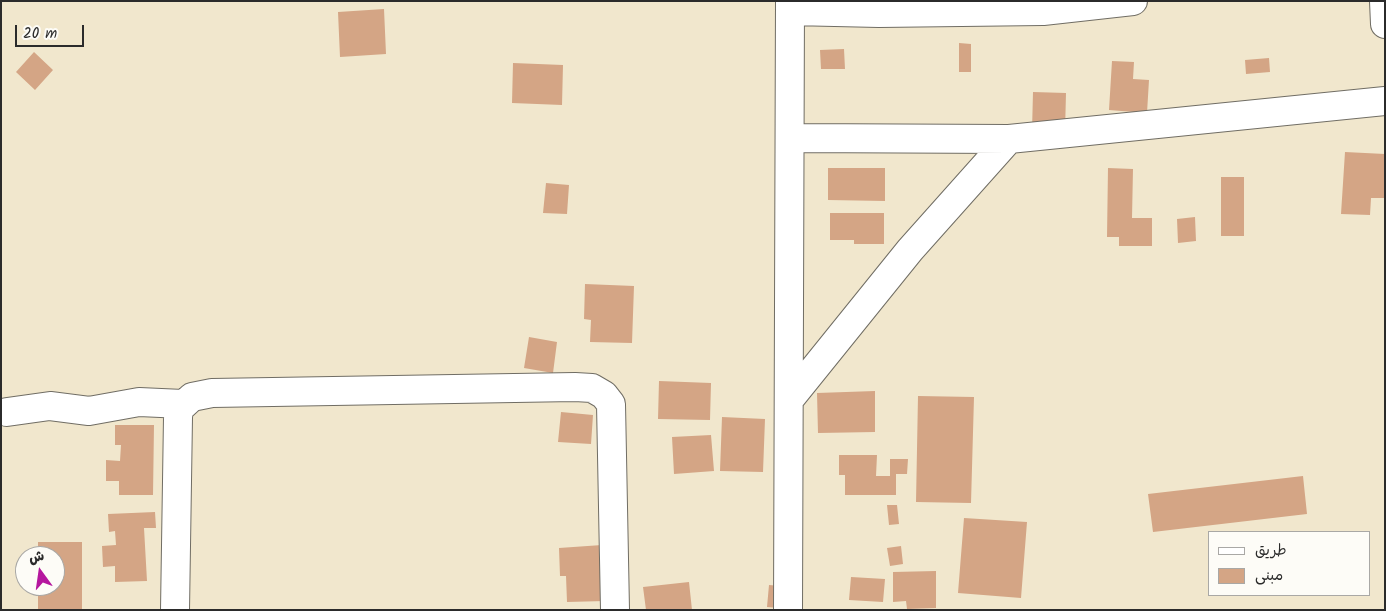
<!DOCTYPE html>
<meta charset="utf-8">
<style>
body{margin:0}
#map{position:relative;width:1386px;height:611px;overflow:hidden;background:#f1e7cd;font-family:Kalam,"Playpen Sans Arabic",sans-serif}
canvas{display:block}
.frame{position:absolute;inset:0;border:2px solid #2b2b2b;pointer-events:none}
.legend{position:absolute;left:1208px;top:531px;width:162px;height:65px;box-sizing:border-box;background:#fdfcf7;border:1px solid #a9a8a5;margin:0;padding:6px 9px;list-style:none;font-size:15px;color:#2b2b2b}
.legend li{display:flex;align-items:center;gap:10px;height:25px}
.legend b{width:25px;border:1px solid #a9a8a5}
.north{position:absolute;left:15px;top:546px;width:50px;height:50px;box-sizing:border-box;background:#fdfcf7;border:1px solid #a9a8a5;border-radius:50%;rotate:346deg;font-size:14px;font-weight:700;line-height:20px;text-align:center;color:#2b2b2b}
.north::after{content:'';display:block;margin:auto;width:18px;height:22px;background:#b5179e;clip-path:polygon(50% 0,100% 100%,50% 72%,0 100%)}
.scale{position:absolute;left:15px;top:25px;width:69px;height:22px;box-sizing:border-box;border:2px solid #2b2b2b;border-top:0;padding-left:6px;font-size:15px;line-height:18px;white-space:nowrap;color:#2b2b2b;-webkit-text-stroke:4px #fdfcf7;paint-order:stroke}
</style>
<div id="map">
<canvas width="1386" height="611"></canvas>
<div class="frame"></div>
<ul class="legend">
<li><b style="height:6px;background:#fff"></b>طريق</li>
<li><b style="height:14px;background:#d4a585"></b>مبنى</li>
</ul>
<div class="north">ش</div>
<div class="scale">20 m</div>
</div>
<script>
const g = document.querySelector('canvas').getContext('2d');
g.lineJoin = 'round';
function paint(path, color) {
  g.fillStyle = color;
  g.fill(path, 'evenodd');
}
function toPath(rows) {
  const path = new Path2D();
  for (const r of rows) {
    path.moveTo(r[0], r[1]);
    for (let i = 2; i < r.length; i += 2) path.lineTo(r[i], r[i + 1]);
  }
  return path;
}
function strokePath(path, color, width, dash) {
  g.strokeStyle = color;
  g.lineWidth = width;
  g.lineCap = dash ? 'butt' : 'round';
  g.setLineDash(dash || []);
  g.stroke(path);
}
paint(toPath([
 [384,9,386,54,340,57,338,12],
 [959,43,971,44,971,72,959,72],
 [844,49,845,69,821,69,820,50],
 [34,52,53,70,35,90,16,72],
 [1269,58,1270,72,1246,74,1245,60],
 [1112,61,1134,62,1133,79,1149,80,1147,113,1109,110],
 [513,63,563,65,562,105,512,103],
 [1033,92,1066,93,1065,132,1032,131],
 [1345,152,1385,154,1385,198,1371,198,1370,215,1341,214],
 [828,168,885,168,885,201,828,200],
 [1108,168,1133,169,1132,218,1152,218,1152,246,1119,246,1119,237,1107,237],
 [1221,177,1244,177,1244,236,1221,236],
 [546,183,569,185,567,214,543,213],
 [830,213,884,213,884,244,854,244,854,240,830,240],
 [1195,217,1196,241,1178,243,1177,219],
 [585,284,634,286,632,343,590,342,591,320,584,319],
 [529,337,557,342,553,373,524,368],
 [659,381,711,383,710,420,658,419],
 [875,391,875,432,818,433,817,393],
 [918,396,974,397,971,503,916,502],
 [561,412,593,415,591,444,558,442],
 [722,417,765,419,763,472,720,471],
 [115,425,154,425,153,495,119,495,119,481,106,481,106,460,120,461,121,445,115,445],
 [711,435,714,471,674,474,672,437],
 [839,455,877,455,876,476,890,476,890,459,908,459,907,474,896,474,896,495,845,495,845,475,839,475],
 [1303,476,1307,514,1153,532,1148,494],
 [887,505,897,505,899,524,889,525],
 [155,512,156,528,144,528,147,581,115,582,115,566,103,567,102,546,116,545,115,531,109,532,108,514],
 [964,518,1027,522,1021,598,958,593],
 [38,542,82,542,82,610,38,610,38,586,55,586,55,556,38,556],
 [602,545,605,601,567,602,566,576,560,576,559,548],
 [901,546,903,564,890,566,887,548],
 [936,571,936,608,907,609,906,601,893,602,893,572],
 [851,577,885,579,883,602,849,600],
 [689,582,692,610,646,610,643,587],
 [769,585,781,586,779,608,767,607]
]), '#d4a585');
const minor = toPath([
 [1384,1,1385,24],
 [791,11,879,13,1043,11,1133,1],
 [791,138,1009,139,1385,101],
 [789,400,910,250,1009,139],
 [7,412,50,406,89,411,139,402,183,404],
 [175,610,178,417,179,409,192,397,212,393,575,387,592,388,604,395,611,404,615,610],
 [788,610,790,1]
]);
strokePath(minor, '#706d64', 30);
strokePath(minor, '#fff', 28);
</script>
